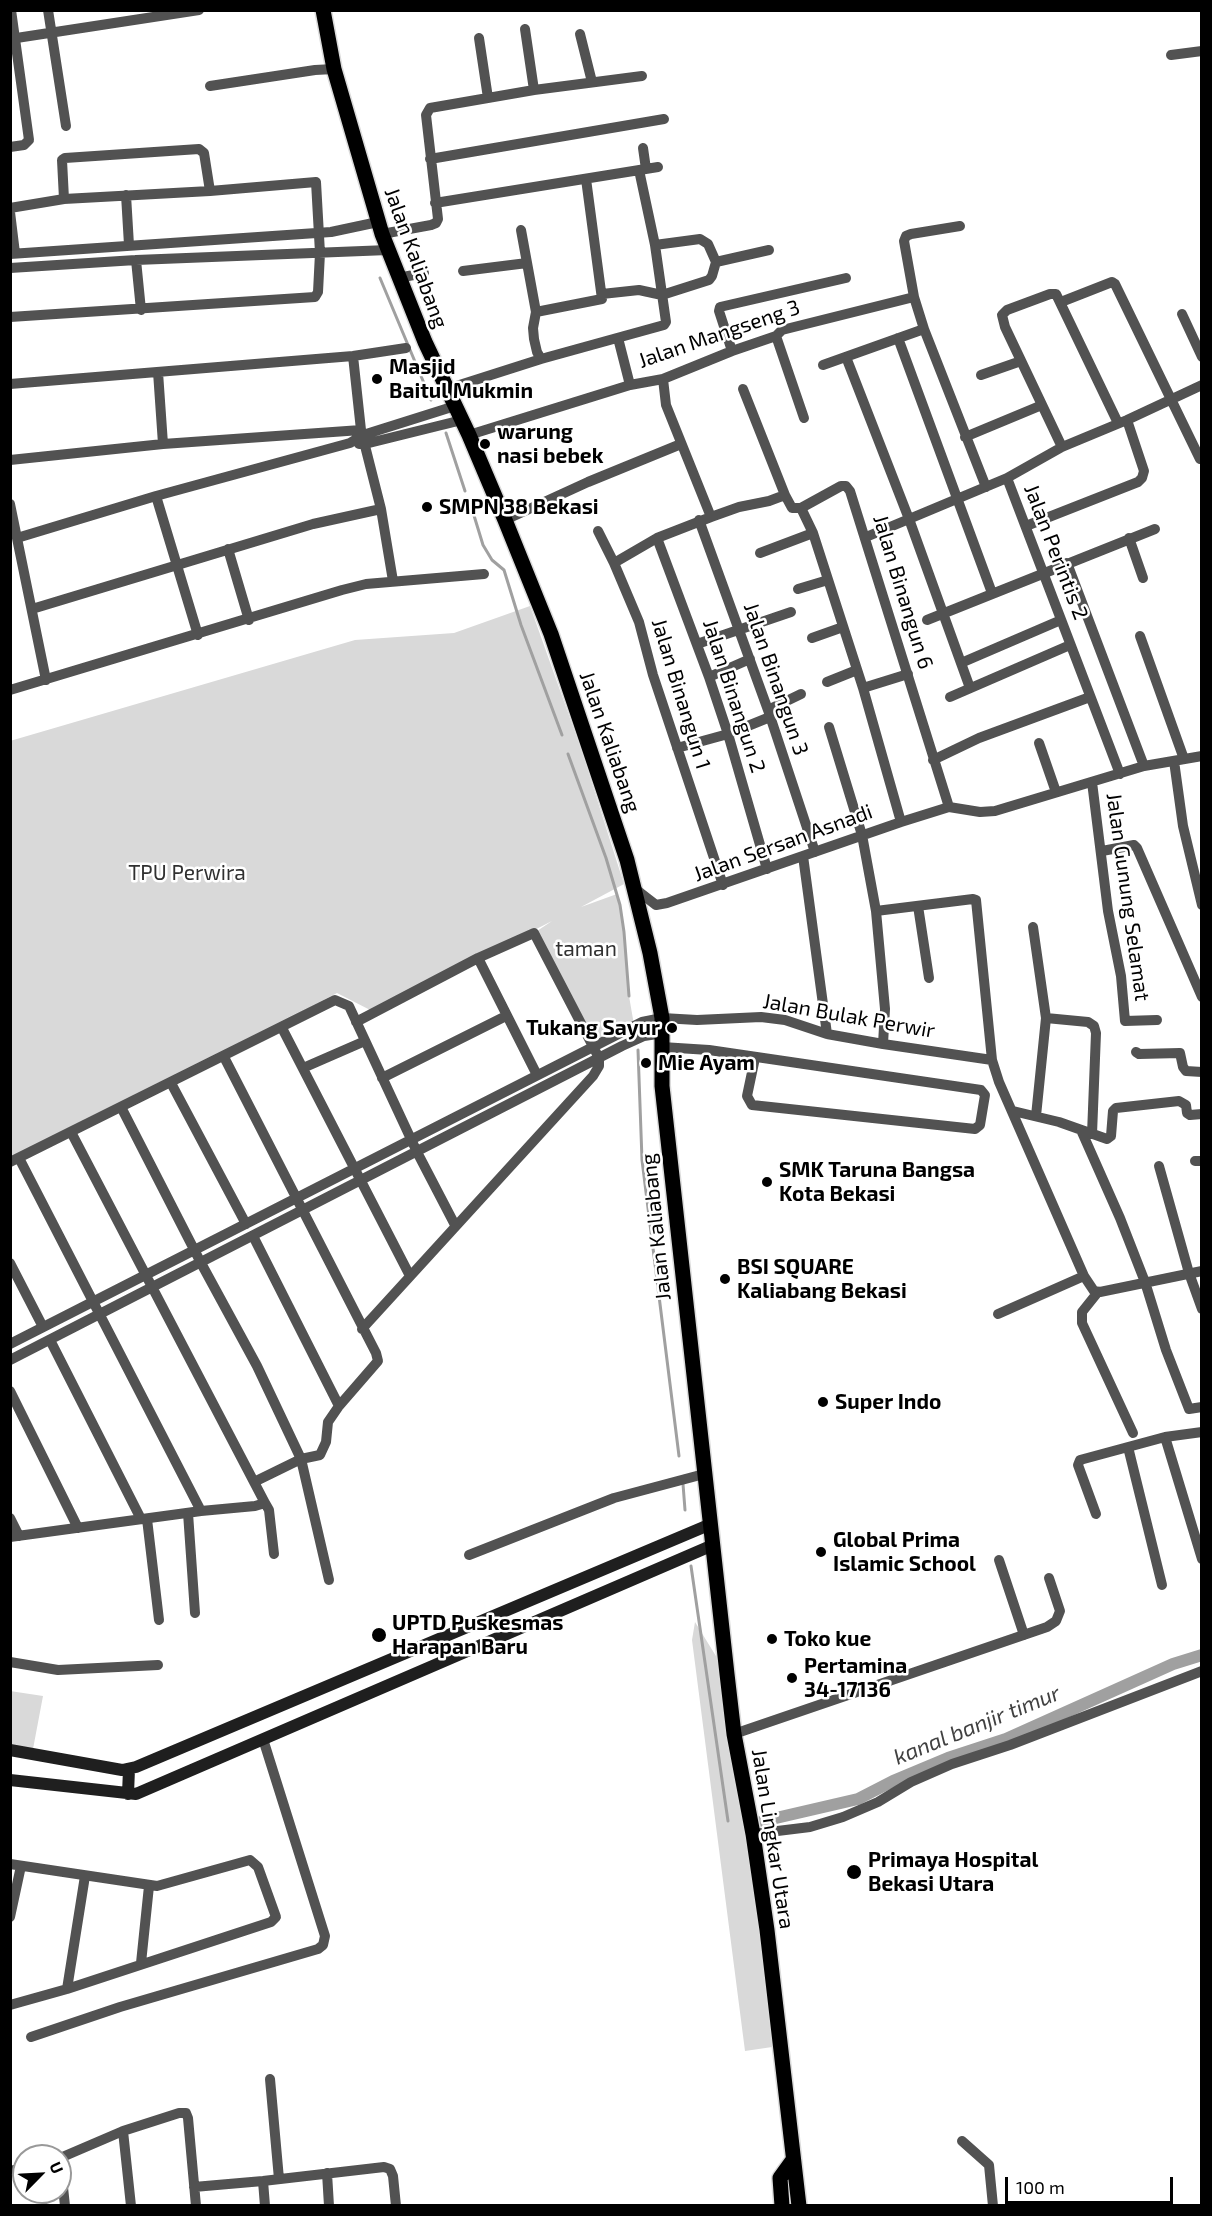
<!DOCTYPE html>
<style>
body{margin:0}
#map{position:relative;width:1212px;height:2216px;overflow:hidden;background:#fff;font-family:"Exo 2",sans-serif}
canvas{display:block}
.frame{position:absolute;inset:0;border:12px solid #000;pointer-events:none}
.north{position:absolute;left:12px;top:2144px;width:60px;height:60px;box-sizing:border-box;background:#fff;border:2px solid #999;border-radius:50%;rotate:66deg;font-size:16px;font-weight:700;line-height:24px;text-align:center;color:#000}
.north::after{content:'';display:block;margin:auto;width:21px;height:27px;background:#000;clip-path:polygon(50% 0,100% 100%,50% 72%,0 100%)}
.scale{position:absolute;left:1005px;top:2177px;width:168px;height:27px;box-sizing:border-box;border:3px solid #000;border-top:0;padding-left:8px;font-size:18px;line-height:21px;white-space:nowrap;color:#000;-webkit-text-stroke:4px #fff;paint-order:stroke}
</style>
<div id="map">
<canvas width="1212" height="2216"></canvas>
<div class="frame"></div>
<div class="north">U</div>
<div class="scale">100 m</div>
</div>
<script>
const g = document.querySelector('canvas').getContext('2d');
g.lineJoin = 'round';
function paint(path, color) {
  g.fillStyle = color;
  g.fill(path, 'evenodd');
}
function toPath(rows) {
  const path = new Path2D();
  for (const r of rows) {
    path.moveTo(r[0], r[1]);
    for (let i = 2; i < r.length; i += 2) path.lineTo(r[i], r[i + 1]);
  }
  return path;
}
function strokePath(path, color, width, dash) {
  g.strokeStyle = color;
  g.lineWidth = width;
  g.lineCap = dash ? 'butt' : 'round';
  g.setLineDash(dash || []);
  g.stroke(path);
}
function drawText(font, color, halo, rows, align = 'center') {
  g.font = font + ' "Exo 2",sans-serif';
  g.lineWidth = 5;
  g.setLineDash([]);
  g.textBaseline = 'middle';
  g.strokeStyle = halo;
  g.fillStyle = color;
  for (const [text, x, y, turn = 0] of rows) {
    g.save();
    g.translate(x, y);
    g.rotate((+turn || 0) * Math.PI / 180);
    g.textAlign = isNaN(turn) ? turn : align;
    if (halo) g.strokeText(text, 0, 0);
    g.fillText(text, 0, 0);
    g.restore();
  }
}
paint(toPath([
 [530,606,582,752,624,884,581,907,617,894,624,932,629,996,634,1025,594,1047,534,933,552,921,374,1012,337,993,11,1165,10,741,355,640,454,633],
 [695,1622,727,1674,779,2046,745,2051,692,1640],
 [10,1691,43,1696,33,1749,11,1745]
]), '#d9d9d9');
strokePath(toPath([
 [380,278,431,400],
 [446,433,465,491],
 [472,509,483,545,492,560,504,570,521,625,562,735],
 [568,754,606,858,620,905,624,932,629,996],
 [638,1050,642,1160,679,1456],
 [683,1484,685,1510],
 [691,1566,728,1821]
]), '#a0a0a0', 3);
strokePath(toPath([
 [763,1821,858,1799,893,1781,948,1758,1006,1739,1173,1664,1202,1655]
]), '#a0a0a0', 12);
const primary = toPath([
 [323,10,334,69,382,234,425,342,469,435,505,520,551,634,627,860,650,953,662,1018,662,1086,667,1131,727,1674,734,1734,753,1834,767,1930,799,2206],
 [782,2206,780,2178,793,2160]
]);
strokePath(primary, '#dbdbdb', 18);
strokePath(toPath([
 [48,10,66,126],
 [525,29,534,90],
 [580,34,592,82],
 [479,38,488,98],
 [10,39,199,10],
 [1171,55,1202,51],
 [210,86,315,70,334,69],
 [10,147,24,145,29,140,11,10],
 [643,148,646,169],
 [430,159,664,119],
 [126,195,129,245],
 [64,199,62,160,65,158,199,149,204,153,210,191],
 [435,203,658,167],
 [10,208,64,199,210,191,316,182,320,253,318,292,315,297,10,317],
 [10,212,15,253],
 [521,230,536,312,533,328,534,339,537,352,541,359],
 [382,234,431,225,436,223,438,219,426,115,430,108,534,90,642,76],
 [655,245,700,239,708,244,716,262],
 [10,254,331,232,378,222],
 [136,260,141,310],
 [10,268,136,260,388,250],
 [463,271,527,263],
 [398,278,424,273],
 [602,294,639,290,662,295,709,280,712,276,716,262,769,250],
 [1061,302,1112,282,1115,284,1200,459],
 [536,312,602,299,586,179],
 [1182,314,1202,357],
 [924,329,986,487],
 [776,336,804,418],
 [618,338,630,385],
 [898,338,992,593],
 [732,351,719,311,720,307,846,278],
 [353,356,361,430,381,509,393,581],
 [846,357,909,519,866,537],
 [823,365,924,329,914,297,904,241,906,236,911,234,960,226],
 [158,372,163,444],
 [981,375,1021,361],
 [663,379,666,405,711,517,739,507,769,501,785,495],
 [10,384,353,356,406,348],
 [447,389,541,359,664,325,666,322,655,245,639,170],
 [743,389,785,495,792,508,801,508,813,533,863,688,901,822],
 [469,435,630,385,663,379,732,351,776,336,782,330,914,297],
 [965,437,1042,405],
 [359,444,365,444,462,420],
 [1062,447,1005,327,1002,315,1007,310,1050,294,1056,294,1118,423],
 [10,460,163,444,361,430],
 [156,496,198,635],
 [10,504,46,680],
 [801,508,841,486,846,486,850,491,949,807],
 [711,517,657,538,614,563,639,622,653,675,723,885],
 [505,520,588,482,681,444],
 [699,520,768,710,815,852],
 [1026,526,1138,482,1142,478,1144,471,1127,420],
 [598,531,614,563],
 [17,538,156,496,350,443,363,435,455,406],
 [657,538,709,677,728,734,767,869],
 [1129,538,1143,578],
 [228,549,249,620],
 [760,553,813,533],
 [1067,563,1144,766],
 [798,589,828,580],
 [32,609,313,524,381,509],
 [927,620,1155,529],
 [1140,636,1184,759],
 [812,638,843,627],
 [697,644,791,612],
 [961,663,1061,620],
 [709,677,750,659],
 [827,682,857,670],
 [863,688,908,674],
 [970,688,909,519,1007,478],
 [10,690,342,590,366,584,484,574],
 [950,697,1070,645],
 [768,710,801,694],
 [829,727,862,835,876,911],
 [1039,743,1056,792],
 [677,748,728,734,770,717],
 [933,760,979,738,1090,697],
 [1174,761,1183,826,1202,905],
 [1120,774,1007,478,1062,447,1127,420,1202,385],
 [1092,782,1108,911,1121,976,1125,1021,1157,1020],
 [1102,851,1134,845,1137,848,1202,997],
 [803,856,827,1034],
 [634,888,656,905,667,903,901,822,949,807,980,812,995,811,1144,766,1202,756],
 [918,906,929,978],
 [1033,927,1046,1018],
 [478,958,537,1075],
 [356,1022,478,958,534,933,599,1058,599,1066,593,1076,362,1329],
 [282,1028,410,1276],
 [883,1044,885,1009,876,911,973,899,976,900,992,1060,999,1082,1084,1276,1094,1291,1100,1292,1202,1271],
 [662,1047,709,1050,981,1090,985,1095,980,1125,975,1129,752,1105,747,1096,755,1058],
 [1136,1052,1139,1054,1180,1053,1183,1067,1186,1071,1202,1072],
 [224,1057,376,1353,378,1361,339,1406,328,1422,326,1442,320,1455,301,1459,254,1482],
 [303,1068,365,1041],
 [382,1078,506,1016],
 [171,1083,246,1224],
 [121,1107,201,1263,257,1366,301,1459,329,1580],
 [1013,1111,1059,1122,1107,1139,1111,1136,1113,1111,1116,1108,1179,1101,1186,1105,1187,1113,1190,1115,1202,1114],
 [1036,1116,1046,1018,1088,1022,1094,1026,1096,1033,1092,1134],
 [1081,1130,1120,1218,1145,1282,1166,1350,1189,1409,1202,1407],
 [19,1158,201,1511],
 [1195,1161,1202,1161],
 [10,1162,335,1000,349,1006,417,1152,455,1225],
 [1159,1166,1189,1273,1202,1309],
 [253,1236,339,1406],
 [10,1263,43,1327],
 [1098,1292,1082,1312,1082,1323,1133,1433],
 [998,1314,1084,1276],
 [50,1340,141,1519],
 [10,1344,642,1022,662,1018,697,1020,761,1017,785,1020,827,1034,883,1044,992,1060],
 [10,1360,622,1046,644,1036,663,1033],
 [10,1391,78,1528],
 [1165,1437,1202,1559],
 [1128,1447,1162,1585],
 [265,1503,269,1510,274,1554],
 [188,1513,195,1613],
 [1096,1514,1078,1465,1080,1460,1165,1437,1202,1432],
 [10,1518,19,1536],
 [147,1519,159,1620],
 [10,1537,201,1511,255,1506,265,1503,71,1132],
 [469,1555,614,1498,704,1474],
 [999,1560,1024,1635],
 [10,1662,58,1670,158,1665],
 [734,1734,1047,1627,1056,1621,1060,1611,1049,1578],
 [753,1834,810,1827,843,1817,878,1802,911,1782,952,1764,1010,1745,1202,1671],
 [10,1864,157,1886,250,1860,258,1867,276,1917,271,1922,67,1989,10,2005],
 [10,1917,21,1866],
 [141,1963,149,1886],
 [67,1989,85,1876],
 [31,2037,120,2007,318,1949,323,1945,325,1936,263,1739],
 [270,2079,279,2179],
 [123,2131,131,2206],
 [962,2141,989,2165,993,2206],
 [60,2158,123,2131,179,2113,186,2113,188,2118,196,2206],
 [60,2159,65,2206],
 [10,2171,24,2168],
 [327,2173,329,2206],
 [263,2181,265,2206],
 [194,2187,263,2181,384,2167,390,2169,393,2176,396,2206]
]), '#525252', 10);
strokePath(toPath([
 [10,1750,122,1770,136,1767,711,1524],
 [10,1780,136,1794,713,1545],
 [128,1794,129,1769]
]), '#1f1f1f', 12);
strokePath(primary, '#000', 15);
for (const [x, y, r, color] of [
 [377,379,6,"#000"],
 [485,444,6,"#000"],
 [427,507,6,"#000"],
 [672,1028,6,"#000"],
 [646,1063,6,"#000"],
 [767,1182,6,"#000"],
 [725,1279,6,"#000"],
 [823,1402,6,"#000"],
 [821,1552,6,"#000"],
 [379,1635,8,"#000"],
 [772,1639,6,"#000"],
 [792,1678,6,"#000"],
 [854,1872,8,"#000"]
]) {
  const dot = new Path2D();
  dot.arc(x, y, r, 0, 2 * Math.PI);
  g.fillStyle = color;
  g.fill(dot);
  strokePath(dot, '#fff', 2);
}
drawText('21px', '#000', '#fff', [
 ["Jalan Kaliabang",416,258,70],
 ["Jalan Mangseng 3",719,334,-19],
 ["Jalan Perintis 2",1056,552,69],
 ["Jalan Binangun 6",903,592,73],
 ["Jalan Binangun 3",776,679,71],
 ["Jalan Binangun 1",681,694,73],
 ["Jalan Binangun 2",734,696,72],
 ["Jalan Kaliabang",610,742,71],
 ["Jalan Sersan Asnadi",783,843,-20],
 ["Jalan Gunung Selamat",1128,897,82],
 ["Jalan Bulak Perwir",849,1016,10],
 ["Jalan Kaliabang",656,1227,-96],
 ["Jalan Lingkar Utara",773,1839,81]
]);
drawText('bold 21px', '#000', '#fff', [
 ["Masjid",389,367],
 ["Baitul Mukmin",389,391],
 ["warung",497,432],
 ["nasi bebek",497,456],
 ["SMPN 38 Bekasi",439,507],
 ["Tukang Sayur",660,1028,"right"],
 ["Mie Ayam",658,1063],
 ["SMK Taruna Bangsa",779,1170],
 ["Kota Bekasi",779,1194],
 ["BSI SQUARE",737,1267],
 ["Kaliabang Bekasi",737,1291],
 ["Super Indo",835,1402],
 ["Global Prima",833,1540],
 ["Islamic School",833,1564],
 ["UPTD Puskesmas",392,1623],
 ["Harapan Baru",392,1647],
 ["Toko kue",784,1639],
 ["Pertamina",804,1666],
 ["34-17136",804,1690],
 ["Primaya Hospital",868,1860],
 ["Bekasi Utara",868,1884]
], 'left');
drawText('21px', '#303030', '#fff', [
 ["TPU Perwira",187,873],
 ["taman",586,949]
]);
drawText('italic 22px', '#414141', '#fff', [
 ["kanal banjir timur",977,1725,-22]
]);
</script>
